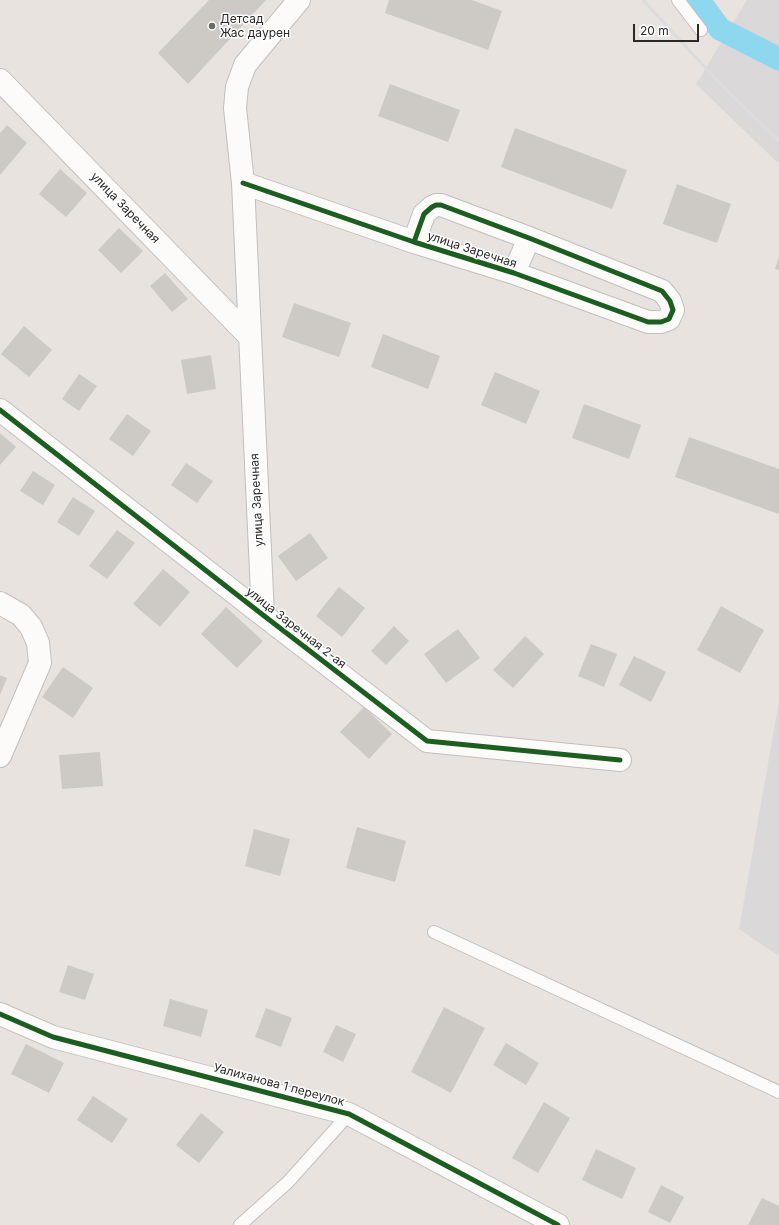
<!DOCTYPE html>
<meta charset="utf-8">
<style>
body{margin:0}
#map{position:relative;width:779px;height:1225px;overflow:hidden;background:#e8e3de;font-family:Inter,sans-serif}
canvas{display:block}
.scale{position:absolute;left:633px;top:24px;width:66px;height:18px;box-sizing:border-box;border:2px solid #292929;border-top:0;padding-left:5px;font-size:12px;line-height:14px;white-space:nowrap;color:#292929;-webkit-text-stroke:3px #fff;paint-order:stroke}
</style>
<div id="map">
<canvas width="779" height="1225"></canvas>
<div class="scale">20 m</div>
</div>
<script>
const g = document.querySelector('canvas').getContext('2d');
g.lineJoin = 'round';
function paint(path, color) {
  g.fillStyle = color;
  g.fill(path, 'evenodd');
}
function toPath(rows) {
  const path = new Path2D();
  for (const r of rows) {
    path.moveTo(r[0], r[1]);
    for (let i = 2; i < r.length; i += 2) path.lineTo(r[i], r[i + 1]);
  }
  return path;
}
function strokePath(path, color, width, dash) {
  g.strokeStyle = color;
  g.lineWidth = width;
  g.lineCap = dash ? 'butt' : 'round';
  g.setLineDash(dash || []);
  g.stroke(path);
}
function drawText(font, color, halo, rows, align = 'center') {
  g.font = font + ' Inter,sans-serif';
  g.lineWidth = 3;
  g.setLineDash([]);
  g.textBaseline = 'middle';
  g.strokeStyle = halo;
  g.fillStyle = color;
  for (const [text, x, y, turn = 0] of rows) {
    g.save();
    g.translate(x, y);
    g.rotate((+turn || 0) * Math.PI / 180);
    g.textAlign = isNaN(turn) ? turn : align;
    if (halo) g.strokeText(text, 0, 0);
    g.fillText(text, 0, 0);
    g.restore();
  }
}
paint(toPath([
 [747,0,779,0,779,164,696,84],
 [779,701,779,956,739,929]
]), '#dbd8da');
strokePath(toPath([
 [699,0,720,29,779,59]
]), '#8dd8ee', 23);
paint(toPath([
 [209,0,266,0,188,84,158,53],
 [389,0,472,0,502,11,488,50,385,13],
 [390,84,460,110,448,142,378,116],
 [7,125,27,143,0,175,0,133],
 [515,128,627,170,612,209,501,167],
 [60,169,87,193,66,217,39,194],
 [677,184,731,204,717,243,663,224],
 [119,228,143,251,121,273,98,250],
 [779,257,779,270,775,269],
 [165,273,188,299,172,312,150,286],
 [294,303,351,323,339,357,282,337],
 [24,326,52,350,29,377,1,354],
 [383,334,440,356,428,389,371,367],
 [211,355,216,389,187,394,181,360],
 [495,372,540,391,526,424,481,405],
 [79,374,97,386,79,411,62,399],
 [584,404,641,425,629,459,572,438],
 [127,414,151,431,133,456,109,439],
 [0,433,16,447,0,465],
 [689,437,779,469,779,514,675,477],
 [186,463,213,481,197,503,171,485],
 [33,471,55,485,43,505,20,491],
 [73,497,95,511,79,536,57,522],
 [117,530,135,543,107,579,89,566],
 [310,533,328,558,296,581,278,556],
 [163,569,190,592,160,627,133,604],
 [339,587,365,608,342,637,316,616],
 [721,606,764,630,740,673,697,650],
 [226,607,263,641,237,668,201,634],
 [394,626,409,641,386,665,371,651],
 [458,629,480,658,446,683,424,654],
 [525,636,544,654,513,688,493,670],
 [591,644,617,654,604,687,578,676],
 [634,656,666,672,651,702,619,685],
 [63,667,93,688,73,718,42,697],
 [0,675,7,678,0,695],
 [364,707,392,734,369,759,340,732],
 [100,752,103,786,62,789,59,755],
 [357,827,406,841,395,882,346,868],
 [254,829,290,839,280,876,245,866],
 [68,965,94,974,85,1000,59,992],
 [170,999,208,1010,201,1037,163,1026],
 [444,1007,485,1028,451,1093,411,1072],
 [266,1008,292,1018,281,1047,255,1037],
 [336,1025,356,1034,343,1062,323,1052],
 [506,1043,539,1063,526,1085,493,1065],
 [26,1044,64,1063,49,1093,11,1074],
 [93,1096,128,1119,112,1143,77,1120],
 [544,1102,570,1118,538,1173,512,1158],
 [201,1113,224,1132,199,1163,176,1145],
 [596,1149,636,1168,622,1199,582,1180],
 [661,1185,684,1197,670,1223,648,1212],
 [762,1198,779,1206,779,1225,748,1225]
]), '#cdc9c5');
const service = toPath([
 [678,0,701,30],
 [434,932,779,1092],
 [240,1225,288,1182,349,1114]
]);
const minor = toPath([
 [0,80,250,337],
 [243,183,414,242,514,273,648,322,661,322,669,319,673,310,670,301,662,291,529,238,441,205,436,205,432,207,424,214,414,242],
 [514,273,529,238],
 [0,410,263,615,427,741,620,760],
 [0,603,21,615,31,627,38,643,40,663,0,756],
 [263,615,243,183,235,108,237,87,245,65,299,0],
 [0,1014,53,1037,349,1114,558,1225]
]);
strokePath(service, '#c1bfc0', 14);
strokePath(minor, '#c1bfc0', 24);
strokePath(service, '#fcfbfa', 12);
strokePath(minor, '#fcfbfa', 22);
strokePath(toPath([
 [643,0,726,90,779,141]
]), '#dcdcde', 3);
strokePath(toPath([
 [243,183,414,242,514,273,648,322,661,322,669,319,673,310,670,301,662,291,529,238,441,205,436,205,432,207,424,214,414,242],
 [0,410,263,615,427,741,620,760],
 [0,1014,53,1037,349,1114,558,1225]
]), '#1b5e20', 5);
for (const [x, y, r, color] of [
 [212,26,4,"#6c6a68"]
]) {
  const dot = new Path2D();
  dot.arc(x, y, r, 0, 2 * Math.PI);
  g.fillStyle = color;
  g.fill(dot);
  strokePath(dot, '#fff', 1.5);
}
drawText('12px', '#292929', '#fff', [
 ["Детсад",220,19],
 ["Жас даурен",220,33]
], 'left');
drawText('12px', '#292929', '#fff', [
 ["улица Заречная",125,208,46],
 ["улица Заречная",472,250,18],
 ["улица Заречная",257,500,-93],
 ["улица Заречная 2-ая",296,628,38],
 ["Уалиханова 1 переулок",279,1085,15]
]);
</script>
